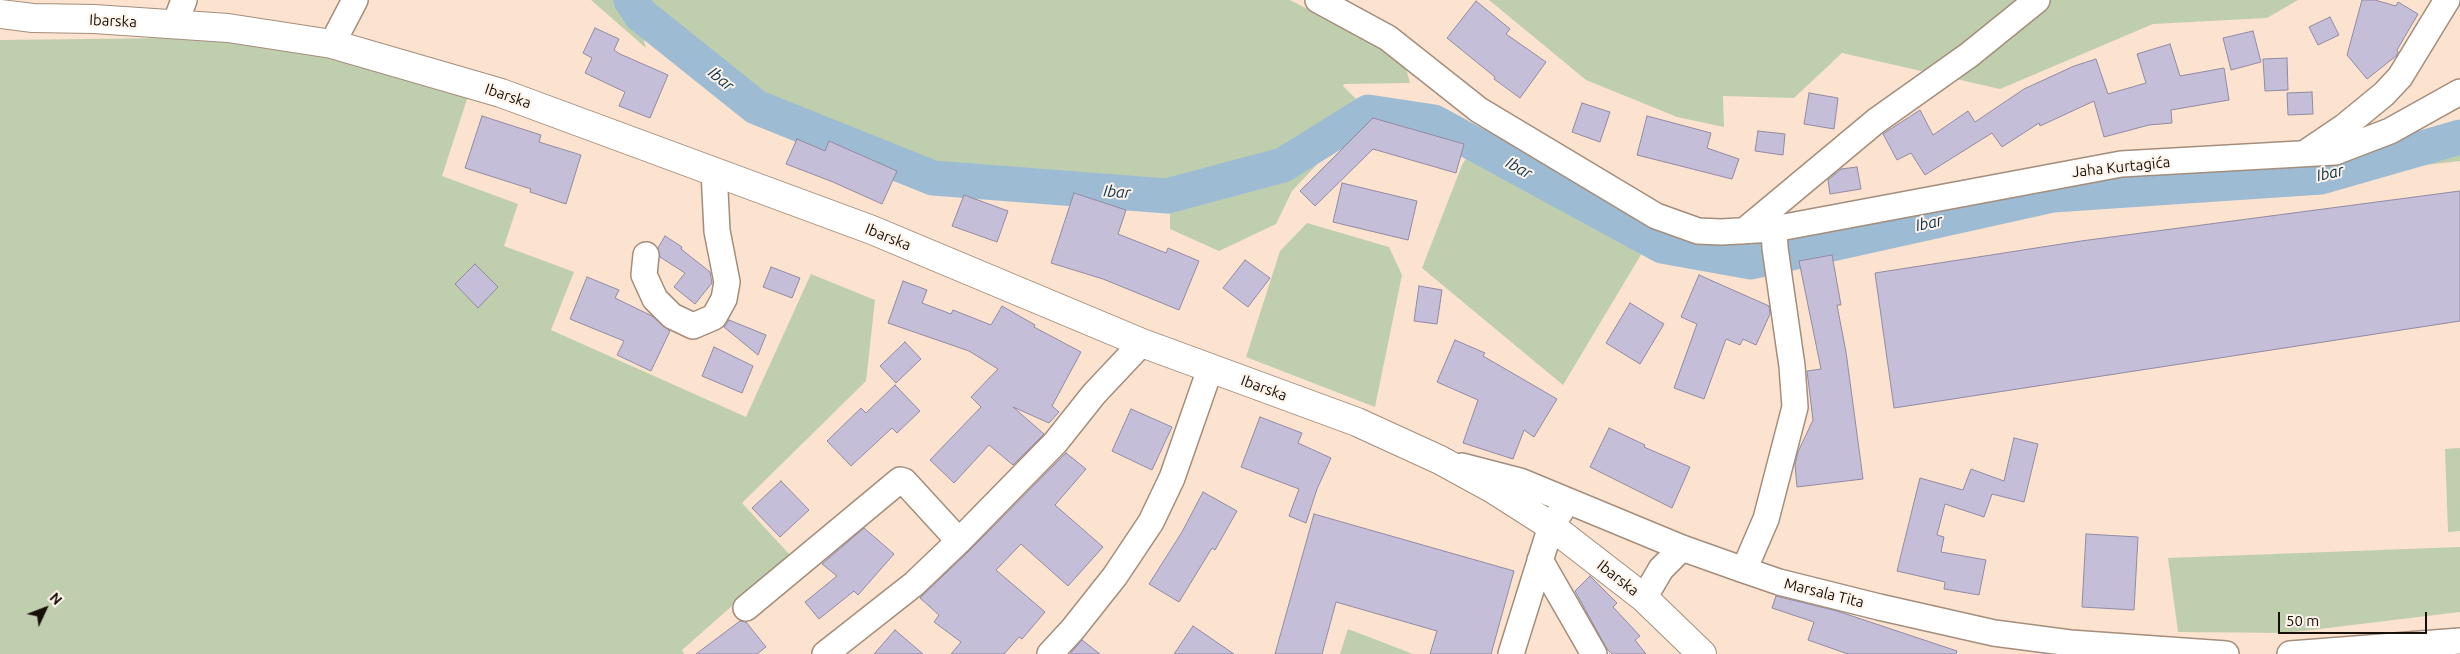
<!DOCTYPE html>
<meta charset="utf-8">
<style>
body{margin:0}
#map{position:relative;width:2460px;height:654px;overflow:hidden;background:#fbe3cf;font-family:Ubuntu,sans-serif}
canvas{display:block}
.north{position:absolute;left:20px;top:584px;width:50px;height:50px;-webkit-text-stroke:4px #fdf3eb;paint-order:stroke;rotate:47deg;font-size:14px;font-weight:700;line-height:20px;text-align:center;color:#170f08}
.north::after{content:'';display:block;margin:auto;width:18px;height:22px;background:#170f08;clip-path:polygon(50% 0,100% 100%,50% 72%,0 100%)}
.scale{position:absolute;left:2278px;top:612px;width:149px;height:22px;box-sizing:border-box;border:2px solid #170f08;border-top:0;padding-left:6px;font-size:15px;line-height:18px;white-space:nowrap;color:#170f08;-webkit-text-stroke:4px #fdf3eb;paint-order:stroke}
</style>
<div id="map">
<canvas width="2460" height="654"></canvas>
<div class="north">N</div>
<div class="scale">50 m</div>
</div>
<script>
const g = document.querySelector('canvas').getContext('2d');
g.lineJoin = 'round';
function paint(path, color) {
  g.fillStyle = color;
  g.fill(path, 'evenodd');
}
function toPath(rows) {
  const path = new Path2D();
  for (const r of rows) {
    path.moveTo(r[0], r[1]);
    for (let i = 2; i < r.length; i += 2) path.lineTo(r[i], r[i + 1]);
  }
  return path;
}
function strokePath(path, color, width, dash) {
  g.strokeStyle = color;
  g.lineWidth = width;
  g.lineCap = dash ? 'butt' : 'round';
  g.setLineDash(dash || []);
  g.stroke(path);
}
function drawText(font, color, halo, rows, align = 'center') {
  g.font = font + ' Ubuntu,sans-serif';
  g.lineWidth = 4;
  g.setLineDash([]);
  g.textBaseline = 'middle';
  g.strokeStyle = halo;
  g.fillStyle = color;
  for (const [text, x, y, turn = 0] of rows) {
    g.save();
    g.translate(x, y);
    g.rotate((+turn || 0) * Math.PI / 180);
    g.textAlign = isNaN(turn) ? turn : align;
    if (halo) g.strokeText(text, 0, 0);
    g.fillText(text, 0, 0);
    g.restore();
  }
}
paint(toPath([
 [591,0,621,0,640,27,646,48],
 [645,0,1290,0,1376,44,1406,68,1410,83,1344,84,1343,86,1363,106,1277,156,1166,189,938,170,765,97,652,9],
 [1489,0,2298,0,2267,18,2153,24,2000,89,1842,53,1794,98,1723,96,1724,127,1677,117,1586,80],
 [174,38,271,42,470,90,442,176,518,204,504,246,574,272,551,330,746,417,811,274,875,300,866,381,742,503,790,555,682,650,684,654,0,654,0,40],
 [1342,138,1292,191,1276,224,1219,251,1170,229,1170,205,1283,175],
 [2460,147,2460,161,2418,166],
 [1470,152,1645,248,1563,385,1422,268,1462,165],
 [1307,223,1389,247,1402,275,1375,407,1246,357,1280,251],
 [2460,448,2460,531,2448,532,2445,449],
 [2460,547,2460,612,2286,633,2178,632,2168,558],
 [1348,629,1413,654,1340,654]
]), '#bfcfae');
strokePath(toPath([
 [631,0,641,15,756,107,933,178,1167,196,1283,165,1368,112,1434,122,1662,246,1751,262,2053,195,2321,177,2460,137]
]), '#9dbcd4', 35);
const building = toPath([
 [2362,0,2375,0,2396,6,2398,2,2418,14,2397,50,2398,52,2396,56,2367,79,2347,55,2362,0],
 [1476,1,1510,29,1506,34,1546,62,1520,98,1494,79,1495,77,1447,38,1476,1],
 [2330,17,2339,35,2318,45,2309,27,2330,17],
 [595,28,619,39,614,50,620,54,668,75,650,118,619,106,625,92,585,73,592,58,583,53,595,28],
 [2253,31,2261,62,2231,70,2223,38,2253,31],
 [2170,44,2180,76,2224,68,2229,100,2171,110,2172,123,2149,125,2104,137,2094,101,2040,126,2039,123,2002,147,1992,133,1925,175,1911,153,1897,160,1883,134,1920,110,1933,135,1968,111,1975,122,2024,89,2074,66,2096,59,2108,94,2146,83,2137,54,2170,44],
 [2287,58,2288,90,2265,91,2263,59,2287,58],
 [2312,92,2313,114,2288,115,2287,93,2312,92],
 [1809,93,1838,98,1834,129,1804,124,1809,93],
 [1582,103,1610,112,1600,142,1572,132,1582,103],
 [482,116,541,135,539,142,581,155,566,204,530,192,531,189,465,168,482,116],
 [1647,116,1711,133,1707,148,1739,159,1732,179,1637,155,1647,116],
 [1373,118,1464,144,1456,173,1373,149,1315,206,1300,191,1373,118],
 [1758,131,1785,134,1783,155,1755,151,1758,131],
 [797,139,825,151,829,141,897,171,882,204,833,182,786,164,797,139],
 [1857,167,1861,189,1830,194,1828,180,1841,169,1857,167],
 [1342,183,1417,201,1408,240,1333,222,1342,183],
 [2460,191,2460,321,1894,408,1875,273,2081,241,2460,191],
 [1074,193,1126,210,1118,234,1166,253,1168,248,1199,261,1179,310,1103,279,1051,263,1074,193],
 [964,195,1008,211,997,242,952,226,964,195],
 [665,236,682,247,681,249,710,272,712,283,695,304,674,287,685,273,660,257,658,248,665,236],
 [1832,255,1841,305,1837,305,1846,352,1863,479,1797,487,1795,465,1798,452,1813,420,1807,371,1821,369,1799,261,1832,255],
 [1245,260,1270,278,1248,307,1223,288,1245,260],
 [475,264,498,287,478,308,455,284,475,264],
 [771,267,800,278,792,298,763,287,771,267],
 [1699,275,1769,306,1770,314,1756,345,1743,339,1740,345,1726,339,1704,399,1674,388,1697,324,1681,317,1699,275],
 [587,277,619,290,615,298,652,316,670,331,651,371,617,355,624,341,570,319,587,277],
 [903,281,927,290,922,303,951,314,953,310,991,325,1002,306,1035,325,1034,327,1081,352,1052,406,1059,412,1049,423,1013,407,1044,434,1013,465,989,445,954,483,930,460,981,407,971,397,998,369,969,351,888,323,903,281],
 [1419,286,1442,290,1437,324,1414,321,1419,286],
 [1630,303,1664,324,1640,364,1606,343,1630,303],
 [729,320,766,335,758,355,724,327,729,320],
 [1455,340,1485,353,1483,356,1557,399,1534,437,1524,430,1513,459,1463,443,1478,400,1437,382,1455,340],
 [905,342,921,359,896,383,880,366,905,342],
 [714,347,753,366,742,393,702,376,714,347],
 [895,385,920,411,897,433,892,428,851,466,827,441,861,408,866,413,895,385],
 [1131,409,1172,427,1152,470,1112,451,1131,409],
 [1260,417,1302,433,1298,443,1331,458,1317,489,1306,523,1289,516,1299,489,1241,467,1260,417],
 [1609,428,1645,445,1644,447,1690,467,1672,508,1590,467,1609,428],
 [2014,438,2038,444,2024,502,1992,494,1984,517,1945,504,1937,535,1944,537,1941,552,1986,560,1979,595,1944,589,1945,582,1897,571,1920,478,1963,490,1971,469,2004,481,2014,438],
 [1066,453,1086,469,1055,505,1103,547,1068,586,1021,544,996,570,1045,612,1022,639,1019,637,1004,654,951,654,961,642,934,622,939,615,920,598,969,551,1066,453],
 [781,481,809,510,780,537,752,508,781,481],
 [1203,492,1237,511,1215,550,1212,548,1179,602,1149,584,1182,532,1203,492],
 [1314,514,1514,571,1491,654,1430,654,1437,631,1336,602,1322,654,1275,654,1314,514],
 [864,528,894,554,858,595,854,591,819,619,805,602,837,576,822,564,864,528],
 [2086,534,2138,537,2134,610,2082,607,2086,534],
 [1590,576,1617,603,1613,607,1640,636,1635,640,1646,654,1612,654,1607,649,1575,591,1590,576],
 [1776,596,1837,611,1957,651,1956,654,1848,654,1808,640,1814,622,1772,608,1776,596],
 [740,621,746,622,766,647,757,654,696,654,740,621],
 [1193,626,1234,654,1174,654,1193,626],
 [895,630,923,654,874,654,895,630],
 [1082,640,1100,654,1070,654,1082,640]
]);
paint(building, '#c5bed8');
strokePath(building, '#928aa3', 1);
const minor = toPath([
 [1318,0,1388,38,1479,110,1656,216,1698,231,1721,232,1774,229,2121,164,2335,152,2390,131,2460,92],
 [175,24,184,0],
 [332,44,355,0],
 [2305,153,2345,126,2384,94,2400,77,2447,0],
 [1744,231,1876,121,1969,55,2037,0],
 [646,255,644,275,655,299,672,316,693,326,714,317,724,299,727,282,717,231,714,171],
 [1462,466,1520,481,1682,548,1744,570,1779,582,1879,607,1994,633,2070,643,2226,654],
 [1540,560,1594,654],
 [1744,570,1766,519,1795,407,1792,366,1775,248,1774,229],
 [1644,598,1661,569,1682,548],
 [746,608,900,480,904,481,959,541],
 [825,654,914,584,959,541,1055,443,1094,394,1142,343],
 [1050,654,1073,629,1115,576,1151,522,1172,478,1210,369],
 [1511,654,1551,526,1561,511],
 [2290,654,2460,641]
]);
const major = toPath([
 [0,14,33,18,94,19,228,28,332,44,501,93,872,230,1142,343,1357,422,1440,460,1493,489,1551,526,1644,598,1702,654]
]);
strokePath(minor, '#a48d7b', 28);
strokePath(major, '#a48d7b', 30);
strokePath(minor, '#fff', 25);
strokePath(major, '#fff', 28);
drawText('15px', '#170f08', '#fdf3eb', [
 ["Ibarska",113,21,3],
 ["Ibarska",508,96,19],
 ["Jaha Kurtagića",2121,167,-6],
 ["Ibarska",888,237,22],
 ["Ibarska",1264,388,20],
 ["Ibarska",1618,578,38],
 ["Marsala Tita",1824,593,14]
]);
drawText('italic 16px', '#0b334c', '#fdf3eb', [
 ["Ibar",721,79,39],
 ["Ibar",1519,168,29],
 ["Ibar",2330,173,-13],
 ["Ibar",1117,192,4],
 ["Ibar",1929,223,-12]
]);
</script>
